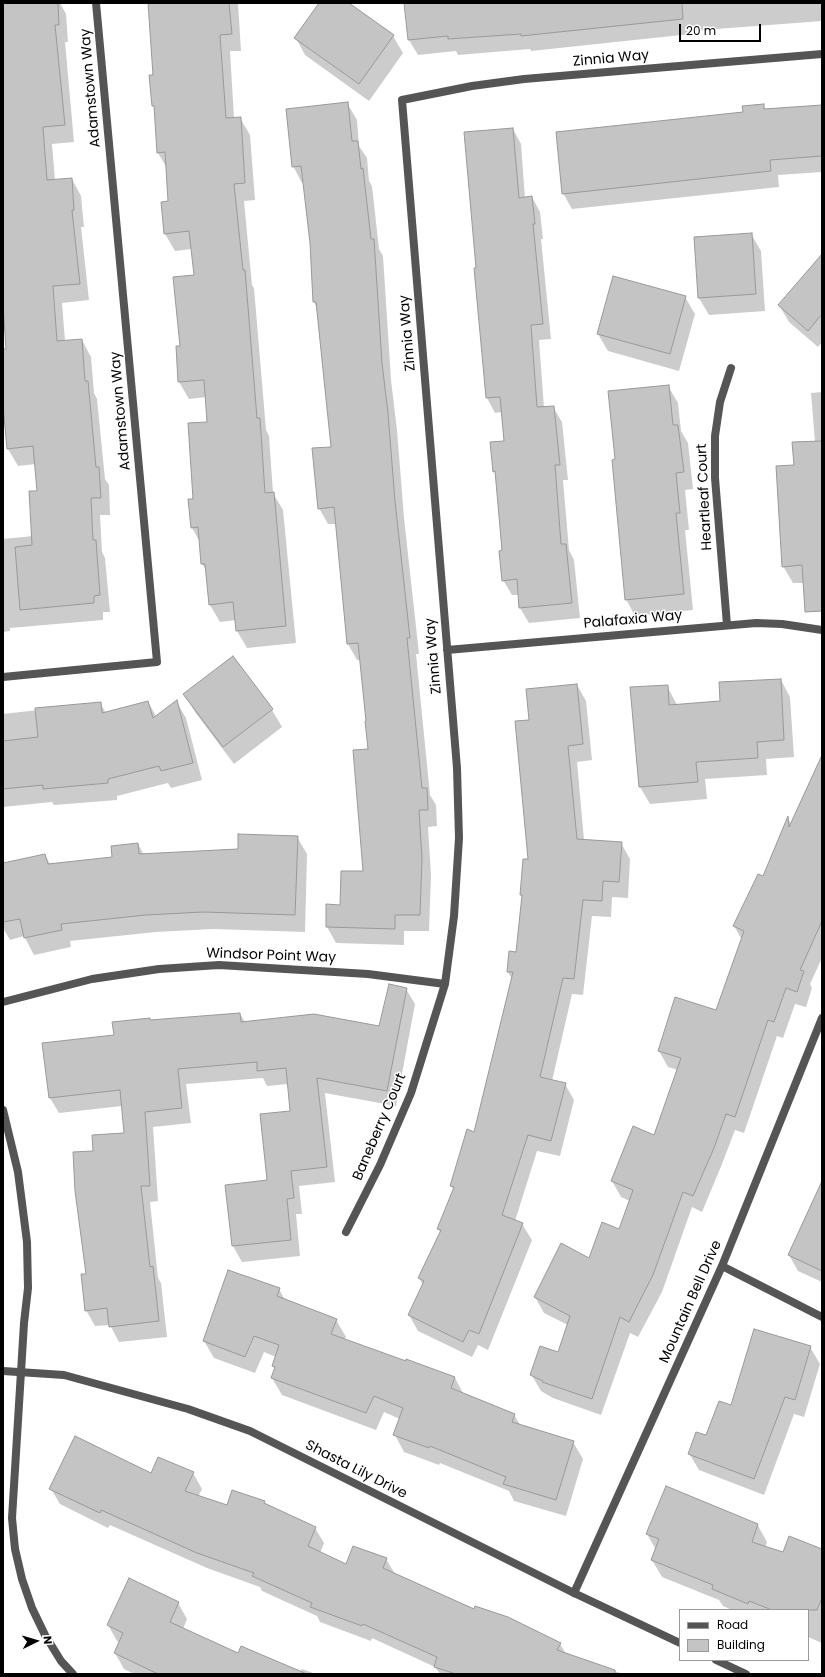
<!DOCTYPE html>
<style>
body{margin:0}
#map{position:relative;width:825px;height:1677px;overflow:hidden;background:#fff;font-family:Poppins,sans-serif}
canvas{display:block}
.frame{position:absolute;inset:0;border:4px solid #000;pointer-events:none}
.legend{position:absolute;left:679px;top:1609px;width:130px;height:52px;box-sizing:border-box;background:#fff;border:1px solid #999;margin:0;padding:5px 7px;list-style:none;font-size:12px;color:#000}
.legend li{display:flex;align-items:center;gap:8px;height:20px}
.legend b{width:20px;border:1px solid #999}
.north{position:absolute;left:16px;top:1621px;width:40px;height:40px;-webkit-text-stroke:3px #fff;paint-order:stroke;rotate:85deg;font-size:11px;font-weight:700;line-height:16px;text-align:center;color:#000}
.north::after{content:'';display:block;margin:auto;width:14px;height:18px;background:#000;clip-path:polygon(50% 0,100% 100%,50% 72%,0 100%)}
.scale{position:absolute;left:679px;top:24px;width:82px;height:18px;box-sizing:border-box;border:2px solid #000;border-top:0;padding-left:5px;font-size:12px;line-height:14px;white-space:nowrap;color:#000;-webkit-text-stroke:3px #fff;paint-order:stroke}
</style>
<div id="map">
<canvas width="825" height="1677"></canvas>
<div class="frame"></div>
<ul class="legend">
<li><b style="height:5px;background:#555"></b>Road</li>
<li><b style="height:11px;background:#c4c4c4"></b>Building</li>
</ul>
<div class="north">N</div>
<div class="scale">20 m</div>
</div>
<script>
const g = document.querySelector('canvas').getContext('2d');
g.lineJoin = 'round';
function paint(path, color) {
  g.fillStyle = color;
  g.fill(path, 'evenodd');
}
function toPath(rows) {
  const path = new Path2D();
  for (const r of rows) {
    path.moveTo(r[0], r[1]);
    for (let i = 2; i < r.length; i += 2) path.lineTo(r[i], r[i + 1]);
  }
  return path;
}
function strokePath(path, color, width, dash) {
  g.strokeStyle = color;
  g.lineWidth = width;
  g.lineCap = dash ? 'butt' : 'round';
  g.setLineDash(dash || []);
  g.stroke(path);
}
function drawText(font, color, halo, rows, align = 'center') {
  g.font = font + ' Poppins,sans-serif';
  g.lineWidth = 3;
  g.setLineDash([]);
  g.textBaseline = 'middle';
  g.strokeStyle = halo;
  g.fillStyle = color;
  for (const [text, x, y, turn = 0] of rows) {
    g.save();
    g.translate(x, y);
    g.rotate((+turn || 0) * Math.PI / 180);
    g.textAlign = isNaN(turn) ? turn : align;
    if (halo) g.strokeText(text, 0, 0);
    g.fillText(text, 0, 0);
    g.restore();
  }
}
paint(toPath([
 [3,3,60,3,66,14,68,42,65,42,74,142,52,144,55,180,72,179,81,196,84,227,81,227,89,300,62,303,65,341,82,340,91,357,94,393,97,399,105,479,109,485,110,515,100,515,102,552,105,558,110,612,103,612,103,620,10,628,10,631,3,632,3,539,33,536,38,492,36,464,18,466,8,449,3,395,3,350,7,350,3,296],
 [149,3,238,3,241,51,230,51,234,118,240,118,250,135,255,200,244,201,252,285,254,288,266,430,269,436,273,493,283,510,296,643,247,648,237,631,236,620,220,622,210,605,207,571,202,564,200,542,192,528,194,500,208,423,207,397,189,399,179,382,181,347,195,276,192,249,175,251,165,234,170,202,167,168,158,153,155,110,153,105,154,76],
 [321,3,347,3,393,36,403,53,369,101,305,55,296,38],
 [405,3,822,3,822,21,690,31,691,34,531,51,530,49,458,55,456,51,418,55,409,40],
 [347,103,357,120,359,146,367,158,369,181,372,186,379,249,383,256,391,380,397,430,404,518,419,654,416,654,430,795,436,805,437,826,428,827,431,875,429,931,404,931,404,945,336,943,327,927,327,905,341,906,364,872,369,749,367,722,360,660,357,660,348,644,337,524,328,524,319,508,332,448,317,308,314,302,311,243,304,182,302,183,293,166],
 [763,105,766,110,822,106,822,172,778,175,779,187,572,209,563,193],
 [513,129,521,144,525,198,532,197,540,212,543,239,541,239,551,339,539,340,544,408,553,407,562,422,568,480,563,480,569,550,574,560,580,618,529,623,520,608,519,595,512,595,503,580,503,551,497,476,494,471,505,441,502,412,495,413,487,398,477,269],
 [751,234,761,251,765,311,709,315,699,298,695,238],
 [822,256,822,342,818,347,789,322,779,305],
 [685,297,695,314,679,371,608,351,598,334],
 [668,386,678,403,681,431,688,443,693,489,685,490,689,530,685,530,693,610,635,616,626,599,616,460],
 [822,392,822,600,804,583,793,583,783,566,795,466,815,442,811,393],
 [233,658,272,710,282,727,234,764,195,712,185,695],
 [781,680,790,697,794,757,766,759,767,775,705,779,707,799,650,804,640,787,667,686,677,705,721,702],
 [577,685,586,701,592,760,577,762,584,840,621,843,630,859,628,898,612,897,611,917,592,916,583,995,572,994,552,1081,565,1084,574,1100,560,1156,537,1151,515,1221,522,1224,532,1240,488,1350,478,1345,472,1357,418,1331,409,1315,423,1285,419,1278,441,1233,438,1229,454,1190,451,1185,475,1133,512,979,508,972,517,953,523,898,521,895,530,860,530,721],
 [176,701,186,718,202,780,171,788,168,783,117,796,117,800,54,805,52,802,3,807,3,714,100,703,106,713,148,702,156,716],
 [822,757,822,958,810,984,812,988,806,1007,795,1004,783,1038,777,1036,744,1133,735,1130,722,1164,702,1212,692,1207,662,1292,638,1337,630,1333,601,1415,553,1398,541,1391,531,1374,558,1354,568,1325,544,1313,535,1297,590,1259,620,1230,630,1201,621,1197,612,1181,654,1137,678,1070,668,1067,659,1051,717,1012,742,940,734,926,763,877,788,819,791,824],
 [297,837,307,854,305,932,213,929,156,932,70,941,71,947,34,955,24,936,10,940,3,928,3,864,45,855,50,864,113,858,138,844,144,855,239,850],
 [406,989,415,1004,396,1106,325,1093,335,1182,299,1186,302,1214,296,1214,300,1256,242,1262,233,1246,227,1186,268,1181,291,1112,288,1084,267,1086,263,1078,186,1084,191,1123,153,1127,158,1201,150,1202,158,1278,161,1283,167,1337,119,1342,110,1325,95,1326,86,1310,94,1152,125,1134,122,1106,59,1113,50,1098,115,1036,150,1019,151,1021,240,1014,245,1022,380,1027],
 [822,1204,822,1282,798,1271,789,1255],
 [279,1289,285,1300,336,1320,346,1337,344,1340,455,1378,464,1395,514,1415,521,1426,573,1442,583,1459,566,1516,514,1501,509,1491,440,1463,439,1465,404,1452,395,1435,400,1419,384,1412,376,1430,282,1395,272,1378,275,1370,273,1366,276,1357,264,1352,255,1373,214,1358,204,1341],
 [810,1347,820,1364,804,1417,794,1414,764,1495,699,1470,689,1453],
 [193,1473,202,1489,198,1497,227,1507,264,1502,265,1505,315,1528,324,1543,320,1553,347,1565,386,1559,395,1574,475,1611,560,1644,566,1654,623,1674,440,1674,435,1667,372,1638,371,1641,320,1622,317,1616,262,1591,260,1587,207,1568,110,1525,108,1528,60,1504,51,1489,152,1474],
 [757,1524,767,1542,765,1548,783,1554,822,1550,822,1643,808,1637,808,1610,732,1610,723,1606,719,1600,662,1577,652,1560,656,1550,647,1534],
 [178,1603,187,1619,183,1629,239,1655,300,1672,302,1669,316,1674,134,1674,124,1669,115,1653,120,1642,117,1641,108,1625]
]), '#0003');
const building = toPath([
 [3,3,58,3,59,25,55,25,65,125,43,127,47,180,72,178,74,210,72,210,80,284,53,286,57,341,82,339,85,381,88,381,96,467,99,467,101,498,91,498,93,540,96,540,100,595,94,596,94,603,20,610,15,547,32,545,29,491,37,491,33,446,7,449,3,405,3,349,6,349,3,304,3,3],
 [148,3,229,3,232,34,220,35,226,118,241,117,245,183,234,184,243,270,245,270,257,418,260,418,265,493,274,492,286,626,236,631,233,602,209,605,205,564,201,564,198,527,191,528,188,499,193,499,188,423,207,422,204,380,178,382,176,346,180,346,173,277,194,275,189,231,164,234,161,202,168,201,165,152,157,153,154,106,152,106,149,75,153,75,148,3],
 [319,3,349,3,394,35,359,84,294,38,319,3],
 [404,3,682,3,683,19,521,36,521,34,448,39,448,36,408,40,404,3],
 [348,102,352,141,358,141,361,169,363,168,371,239,374,239,382,363,388,413,395,501,410,638,407,638,422,788,427,788,428,810,419,810,422,858,420,915,395,915,395,929,326,927,326,904,340,905,341,871,363,871,353,750,368,749,365,721,366,721,358,643,347,644,334,507,318,509,312,448,331,447,316,302,313,302,310,243,301,166,292,167,286,109,348,102],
 [764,104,764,109,822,105,822,156,770,160,771,171,562,194,556,132,743,112,742,106,764,104],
 [513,128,519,198,532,196,535,224,533,224,543,324,531,325,537,407,554,406,560,465,555,465,561,544,566,544,572,603,519,608,517,579,502,581,499,551,502,550,495,471,493,472,490,442,504,441,500,397,486,398,474,268,476,268,464,132,513,128],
 [752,233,756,294,698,298,694,237,752,233],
 [822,254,822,314,808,331,778,305,822,254],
 [613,276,686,296,670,354,597,334,613,276],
 [669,385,673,425,678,425,684,472,676,473,680,513,676,513,684,594,625,600,612,460,615,459,608,391,669,385],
 [822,441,822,611,805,612,802,565,782,567,776,466,794,465,792,442,822,441],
 [233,656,273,709,223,747,183,694,233,656],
 [781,679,784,740,757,742,758,758,696,762,698,782,639,787,630,687,668,685,669,705,720,701,719,682,781,679],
 [577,684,583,744,568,746,577,839,622,842,619,882,603,881,602,901,583,900,574,979,563,978,540,1077,566,1083,551,1141,528,1135,502,1215,523,1223,479,1334,469,1330,463,1342,408,1315,424,1281,418,1278,441,1230,437,1229,454,1187,450,1186,467,1129,474,1132,513,972,507,972,509,951,516,952,522,895,520,895,523,859,528,859,515,721,529,720,526,689,577,684],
 [177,700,193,763,161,771,159,766,108,779,108,783,43,789,43,785,3,789,3,741,38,737,35,708,101,702,102,713,148,701,153,718,177,700],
 [822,755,822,921,800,970,804,971,797,992,786,988,774,1022,768,1020,735,1117,726,1114,714,1148,693,1196,683,1192,653,1275,629,1322,620,1317,592,1399,542,1382,543,1381,530,1375,540,1346,558,1352,570,1316,534,1297,561,1243,589,1258,602,1222,619,1229,633,1190,611,1181,633,1126,654,1135,681,1058,658,1051,675,997,716,1010,744,931,733,926,758,874,763,876,788,816,789,827,822,755],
 [238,834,298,836,295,915,203,912,146,915,61,924,62,930,24,938,20,919,3,922,3,863,45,854,48,864,112,857,111,846,138,843,139,854,238,849,238,834],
 [389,984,407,988,387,1091,317,1078,327,1167,291,1171,294,1198,287,1199,291,1240,232,1246,225,1185,267,1180,260,1114,290,1111,286,1068,257,1071,257,1062,178,1069,182,1108,145,1112,150,1186,141,1186,150,1267,153,1266,159,1321,109,1327,107,1308,85,1311,81,1274,86,1274,75,1191,73,1152,93,1151,92,1135,124,1133,120,1090,49,1098,42,1043,114,1035,112,1022,150,1018,150,1020,240,1013,241,1022,314,1014,379,1026,389,984],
 [822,1181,822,1271,788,1255,822,1181],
 [228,1270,280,1288,277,1296,337,1319,331,1334,406,1361,406,1359,455,1377,451,1388,515,1414,512,1422,574,1441,556,1500,503,1484,506,1477,430,1446,429,1448,393,1435,403,1408,374,1396,366,1413,271,1378,275,1367,272,1366,279,1345,254,1336,245,1357,203,1341,228,1270],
 [754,1329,811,1346,795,1400,785,1397,754,1479,688,1454,696,1432,706,1435,719,1401,731,1405,754,1329],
 [75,1436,151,1473,158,1457,194,1472,185,1491,227,1505,232,1490,265,1501,264,1503,316,1527,308,1546,346,1564,353,1546,387,1558,383,1568,474,1609,475,1606,508,1617,561,1643,557,1650,615,1670,615,1674,456,1674,434,1667,437,1657,363,1624,362,1626,310,1607,312,1603,252,1576,254,1573,197,1553,101,1510,100,1513,49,1489,75,1436],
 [666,1486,758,1524,752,1542,783,1552,789,1536,822,1549,822,1598,817,1610,772,1610,749,1601,748,1604,712,1589,713,1585,651,1560,659,1539,646,1534,666,1486],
 [129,1578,179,1602,170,1622,238,1653,241,1646,307,1674,158,1674,114,1653,123,1633,107,1625,129,1578]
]);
paint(building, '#c4c4c4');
strokePath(building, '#999', 1);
strokePath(toPath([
 [727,625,715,478,715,436,720,402,731,368],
 [447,650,756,623,782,624,822,630],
 [3,677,157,662,96,3],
 [3,1002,92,979,159,969,219,965,368,974,445,984],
 [3,1110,18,1172,27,1242,28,1288,24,1323,12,1518,15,1549,22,1579,32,1608,45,1635,61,1661,73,1674],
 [346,1232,380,1165,411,1093,445,984,454,916,459,838,457,768,402,100,472,86,524,79,822,54],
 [722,1266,822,1317],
 [574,1593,722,1266,822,1018]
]), '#555', 8);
strokePath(toPath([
 [3,1371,64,1375,188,1409,250,1431,574,1593,680,1643],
 [716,1660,746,1674]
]), '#555', 8);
drawText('14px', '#000', '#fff', [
 ["Zinnia Way",611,59,-5],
 ["Adamstown Way",91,88,-95],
 ["Zinnia Way",408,333,-95],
 ["Adamstown Way",121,411,-95],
 ["Heartleaf Court",705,497,-93],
 ["Palafaxia Way",633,620,-5],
 ["Zinnia Way",434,656,-95],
 ["Windsor Point Way",271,956,2],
 ["Baneberry Court",380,1127,-67],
 ["Mountain Bell Drive",691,1302,-66],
 ["Shasta Lily Drive",356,1470,27]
]);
</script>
